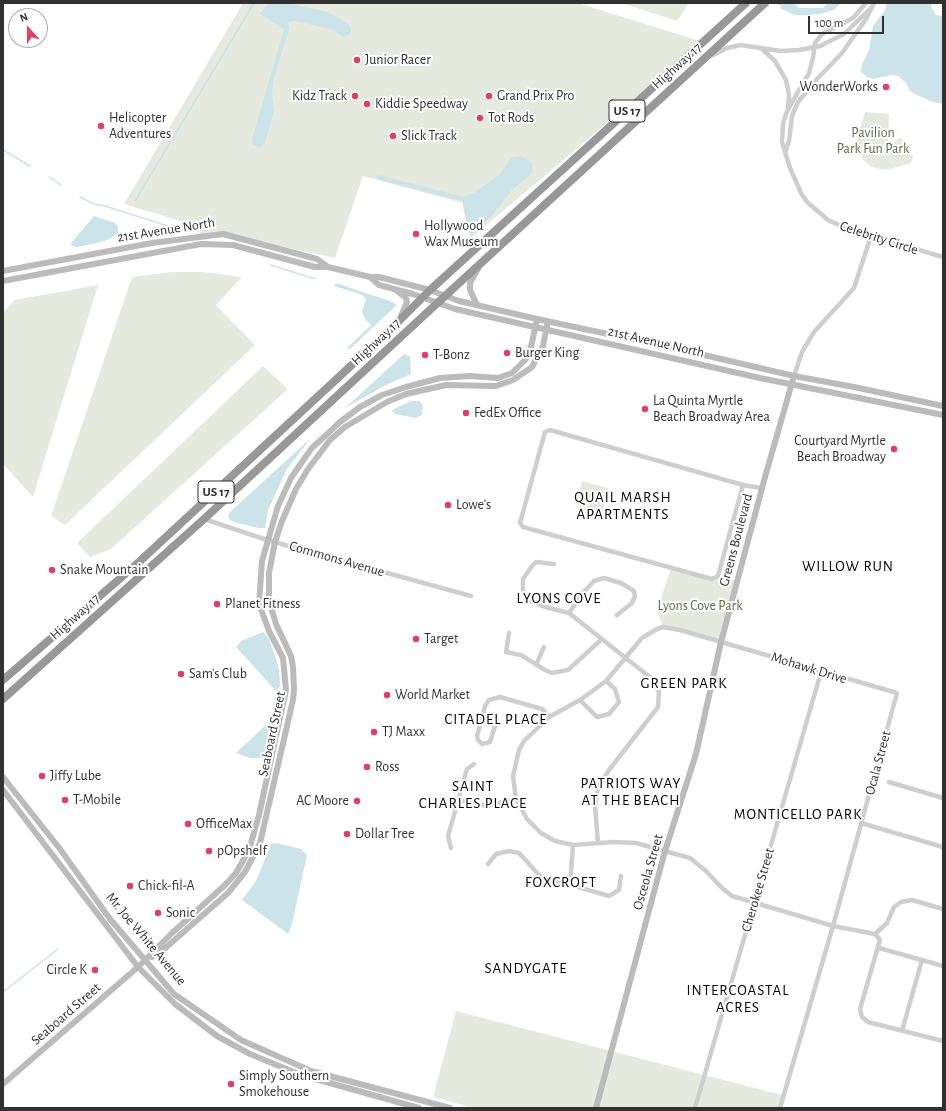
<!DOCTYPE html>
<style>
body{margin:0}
#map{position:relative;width:946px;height:1111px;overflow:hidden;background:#fff;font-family:"Alegreya Sans",sans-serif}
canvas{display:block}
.frame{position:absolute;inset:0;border:4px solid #313131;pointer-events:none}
.north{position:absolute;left:8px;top:8px;width:40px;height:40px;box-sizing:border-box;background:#fff;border:1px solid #adadad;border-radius:50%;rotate:339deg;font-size:11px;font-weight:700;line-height:16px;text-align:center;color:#313131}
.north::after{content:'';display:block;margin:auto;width:14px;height:18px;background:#dc4065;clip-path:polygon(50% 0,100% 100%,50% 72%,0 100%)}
.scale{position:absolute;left:808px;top:16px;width:76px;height:18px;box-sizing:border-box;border:2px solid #313131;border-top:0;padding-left:5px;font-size:12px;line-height:14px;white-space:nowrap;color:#313131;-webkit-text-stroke:3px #fff;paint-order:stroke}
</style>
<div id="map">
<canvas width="946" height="1111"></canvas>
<div class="frame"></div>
<div class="north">N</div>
<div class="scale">100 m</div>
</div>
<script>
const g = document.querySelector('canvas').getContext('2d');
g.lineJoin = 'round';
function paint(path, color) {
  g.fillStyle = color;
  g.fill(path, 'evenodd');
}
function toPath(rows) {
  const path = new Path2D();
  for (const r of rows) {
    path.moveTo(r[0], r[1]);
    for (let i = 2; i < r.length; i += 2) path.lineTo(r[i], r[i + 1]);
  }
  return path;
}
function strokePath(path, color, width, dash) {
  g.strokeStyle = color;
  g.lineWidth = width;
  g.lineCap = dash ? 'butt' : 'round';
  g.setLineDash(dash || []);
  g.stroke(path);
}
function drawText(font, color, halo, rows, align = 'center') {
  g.font = font + ' "Alegreya Sans",sans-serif';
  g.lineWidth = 4;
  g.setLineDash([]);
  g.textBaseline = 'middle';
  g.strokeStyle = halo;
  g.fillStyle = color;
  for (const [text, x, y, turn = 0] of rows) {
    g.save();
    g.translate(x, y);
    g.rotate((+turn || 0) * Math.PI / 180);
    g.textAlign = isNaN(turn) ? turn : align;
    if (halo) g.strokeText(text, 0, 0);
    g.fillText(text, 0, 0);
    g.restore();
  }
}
paint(toPath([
 [243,3,578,3,703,42,470,239,463,203,363,176,335,258,223,234,201,235,195,227,187,223,124,204],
 [621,3,689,3,677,21],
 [865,112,889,114,888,144,892,144,900,137,906,143,913,157,911,163,886,170,871,167,863,160,857,147,857,138],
 [171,272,204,272,242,277,216,305,255,345,65,525,51,516,132,277],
 [98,285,33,497,3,464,3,313,14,300],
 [263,366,288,389,111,549,90,557,77,543],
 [582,481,608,488,603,511,576,504],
 [671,568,712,579,718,576,737,581,721,642,663,627,657,611],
 [456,1011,782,1095,779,1108,473,1108,433,1097]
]), '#e6eade');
paint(toPath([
 [269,3,287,3,327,12,347,23,351,28,351,32,349,35,344,37,334,30,296,21,288,22,289,29,273,82,272,94,274,111,265,143,260,148,252,144,252,139,284,29,260,14],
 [782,3,792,3,800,8,822,8,829,3,841,3,834,10,820,14,808,15,795,15,780,8],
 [886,3,931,3,932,8,936,15,943,16,943,104,933,102,917,95,910,91,906,83,898,76,892,75,873,79,867,77,861,72,862,64,869,50,873,26,885,10],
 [521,156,527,159,532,164,532,173,512,190,491,217,471,235,468,230,462,201,379,180,376,177,378,175,464,197,475,192,499,175,512,157],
 [94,216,115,223,118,226,118,233,110,239,97,243,77,247,72,246,71,243],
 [336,283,390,301,397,305,351,348,346,349,371,325,365,319,362,311,366,299,362,295,334,286],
 [404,354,410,356,411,374,386,385,345,408],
 [411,401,420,401,423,407,422,415,416,418,395,414,392,410],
 [311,438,287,469,268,510,265,528,258,528,234,522,229,519,228,515,231,511],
 [263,632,269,639,279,668,280,686,276,691,236,647,241,641],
 [276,720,266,756,263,758,250,758,236,753,270,721],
 [277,843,301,849,307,855,292,924,288,934,242,900,256,881,271,844]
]), '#cbe3e9');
strokePath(toPath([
 [776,3,781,5],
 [3,150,30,166],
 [49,177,61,185],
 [80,197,94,204,105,206,171,227],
 [135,201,254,3],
 [271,265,315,279],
 [3,992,58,949]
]), '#cbe3e9', 1.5);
strokePath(toPath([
 [866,3,853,18,822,34,815,43,813,58,809,73,787,111,783,124,782,142,790,168,801,193,807,202,828,220,848,229,943,257],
 [762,49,775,61,786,80,789,95,788,108],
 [713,55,727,48,741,45,781,51,799,50,820,46,844,34,871,8],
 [786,150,789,141,792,116,798,102,817,79,842,53,866,19,874,3],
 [794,376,802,352,814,332,854,288,871,236],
 [743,485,718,576,712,579,523,527,520,523,545,432,550,430,743,485,762,488],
 [204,519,267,540,471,596],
 [554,564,536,562,532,566,523,579,523,592,527,599,545,607,569,613,651,678,659,692,658,707,609,770,598,788,595,806,598,843],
 [569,613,581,595,594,581,604,578,621,583,634,591,635,596,632,603,617,615],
 [509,633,506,652,521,655,545,670,552,673,568,670,602,639],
 [536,665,544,647],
 [580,700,597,717,609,714,619,702,615,689,606,681],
 [483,714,492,718,495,726,490,742,482,744,478,740,477,736,485,706,489,700,500,697,542,709,549,717],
 [889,782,943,798],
 [459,800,487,806,516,799],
 [861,823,943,847],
 [451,848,448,836,467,769,474,764],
 [488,864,496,854,509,851,519,853,540,876,609,896,619,890,621,876],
 [570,885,573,845],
 [875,934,887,923,894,907,901,902,912,900,943,909],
 [879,948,943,966],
 [902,1031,922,960],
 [695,1108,821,672],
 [780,1108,833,926,897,693,680,630,663,627,657,629,642,638,606,681,580,700,549,717,524,741,519,750,513,776,516,799,527,819,541,833,555,841,573,845,613,842,636,843,690,858,706,871,721,887,732,896,833,926,875,934,880,940,860,1009,862,1017,868,1022,943,1041]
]), '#cecece', 4.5);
strokePath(toPath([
 [3,271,152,243,223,234,317,259,328,267],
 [370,277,379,285,413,294,455,309,760,378,943,415],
 [3,281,201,244,233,245,315,267,328,267,370,277,379,277,430,290,459,301,537,319,674,348,794,376,854,387,943,406],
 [397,291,406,298,407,302,401,316],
 [477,305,470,290,470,283,479,267],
 [3,777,60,849,110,919,174,994,241,1040,311,1071,450,1108],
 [3,790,138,967,175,1004,217,1036,250,1054,301,1075,419,1108],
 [152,957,162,951,228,893,245,872,260,843,293,700,294,689,293,667,291,656,276,624,269,600,269,573,275,542,282,521,296,489,308,469,330,440,345,427,387,402,406,394,446,385,496,386,513,380,532,367,543,346,548,321],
 [3,1084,138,967,172,933,225,885,236,873,249,850,259,815,286,690,283,658,269,631,259,604,262,561,278,506,291,478,311,449,340,422,360,407,382,395,406,387,440,378,470,376,498,378,512,373,526,359,531,347,537,319],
 [596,1108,665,851,696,754,721,642,765,477,794,376]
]), '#bbb', 6);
strokePath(toPath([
 [3,680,139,562,395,325,430,290,746,3],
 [3,699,204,519,445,296,765,3]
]), '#989898', 8);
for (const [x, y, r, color] of [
 [357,60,4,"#dc4065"],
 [886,87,4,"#dc4065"],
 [355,96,4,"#dc4065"],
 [489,96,4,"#dc4065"],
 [367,104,4,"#dc4065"],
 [480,118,4,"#dc4065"],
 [101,126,4,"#dc4065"],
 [393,136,4,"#dc4065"],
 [416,234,4,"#dc4065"],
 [507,353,4,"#dc4065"],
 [425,355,4,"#dc4065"],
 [645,409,4,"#dc4065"],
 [466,413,4,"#dc4065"],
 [894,449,4,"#dc4065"],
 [448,505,4,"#dc4065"],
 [52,570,4,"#dc4065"],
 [217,604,4,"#dc4065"],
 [416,639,4,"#dc4065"],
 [181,674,4,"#dc4065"],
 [387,695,4,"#dc4065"],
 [374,732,4,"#dc4065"],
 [367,767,4,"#dc4065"],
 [42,776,4,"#dc4065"],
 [65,800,4,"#dc4065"],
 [357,801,4,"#dc4065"],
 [188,824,4,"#dc4065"],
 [347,834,4,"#dc4065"],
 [209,851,4,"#dc4065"],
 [130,886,4,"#dc4065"],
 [158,913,4,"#dc4065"],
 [95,970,4,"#dc4065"],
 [231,1084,4,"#dc4065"]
]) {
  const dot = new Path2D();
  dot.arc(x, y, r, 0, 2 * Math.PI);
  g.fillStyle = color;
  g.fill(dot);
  strokePath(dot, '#fff', 1.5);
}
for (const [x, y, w] of [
 [627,111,36],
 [216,492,36]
]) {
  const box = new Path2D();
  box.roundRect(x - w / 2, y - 11, w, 22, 3);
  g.fillStyle = '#fff';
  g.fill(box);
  strokePath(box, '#313131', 1);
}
drawText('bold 13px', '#313131', null, [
 ["US 17",627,111],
 ["US 17",216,492]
]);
drawText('14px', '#313131', '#fff', [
 ["Junior Racer",365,60],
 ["WonderWorks",878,87,"right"],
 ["Kidz Track",347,96,"right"],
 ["Grand Prix Pro",497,96],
 ["Kiddie Speedway",375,104],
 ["Helicopter",109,118],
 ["Adventures",109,134],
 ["Tot Rods",488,118],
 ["Slick Track",401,136],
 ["Hollywood",424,226],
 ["Wax Museum",424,242],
 ["Burger King",515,353],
 ["T-Bonz",433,355],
 ["La Quinta Myrtle",653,401],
 ["Beach Broadway Area",653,417],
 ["FedEx Office",474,413],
 ["Courtyard Myrtle",886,441,"right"],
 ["Beach Broadway",886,457,"right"],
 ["Lowe's",456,505],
 ["Snake Mountain",60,570],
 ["Planet Fitness",225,604],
 ["Target",424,639],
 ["Sam's Club",189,674],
 ["World Market",395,695],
 ["TJ Maxx",382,732],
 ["Ross",375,767],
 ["Jiffy Lube",50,776],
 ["T-Mobile",73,800],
 ["AC Moore",349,801,"right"],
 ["OfficeMax",196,824],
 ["Dollar Tree",355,834],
 ["pOpshelf",217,851],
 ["Chick-fil-A",138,886],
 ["Sonic",166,913],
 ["Circle K",87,970,"right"],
 ["Simply Southern",239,1076],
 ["Smokehouse",239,1092]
], 'left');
drawText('14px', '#313131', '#fff', [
 ["Highway 17",677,66,-42],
 ["21st Avenue North",166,230,-9],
 ["Celebrity Circle",879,238,18],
 ["Highway 17",376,342,-43],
 ["21st Avenue North",656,342,13],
 ["Greens Boulevard",736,540,-75],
 ["Commons Avenue",337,559,16],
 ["Highway 17",75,617,-42],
 ["Mohawk Drive",809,668,17],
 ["Seaboard Street",272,734,-78],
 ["Ocala Street",878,763,-75],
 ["Osceola Street",648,872,-74],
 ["Cherokee Street",758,890,-74],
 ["Mr. Joe White Avenue",146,939,50],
 ["Seaboard Street",66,1014,-41]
]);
drawText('14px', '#5b6b41', '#fff', [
 ["Pavilion",873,133],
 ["Park Fun Park",873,149],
 ["Lyons Cove Park",700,606]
]);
g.letterSpacing = '1px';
drawText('15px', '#000', '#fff', [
 ["QUAIL MARSH",623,497],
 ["APARTMENTS",623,514],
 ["WILLOW RUN",848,566],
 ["LYONS COVE",559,598],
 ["GREEN PARK",684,683],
 ["CITADEL PLACE",496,719],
 ["PATRIOTS WAY",631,783],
 ["AT THE BEACH",631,800],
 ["SAINT",473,786],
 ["CHARLES PLACE",473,803],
 ["MONTICELLO PARK",798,814],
 ["FOXCROFT",561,882],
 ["SANDYGATE",526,968],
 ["INTERCOASTAL",738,990],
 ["ACRES",738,1007]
]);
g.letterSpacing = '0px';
</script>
